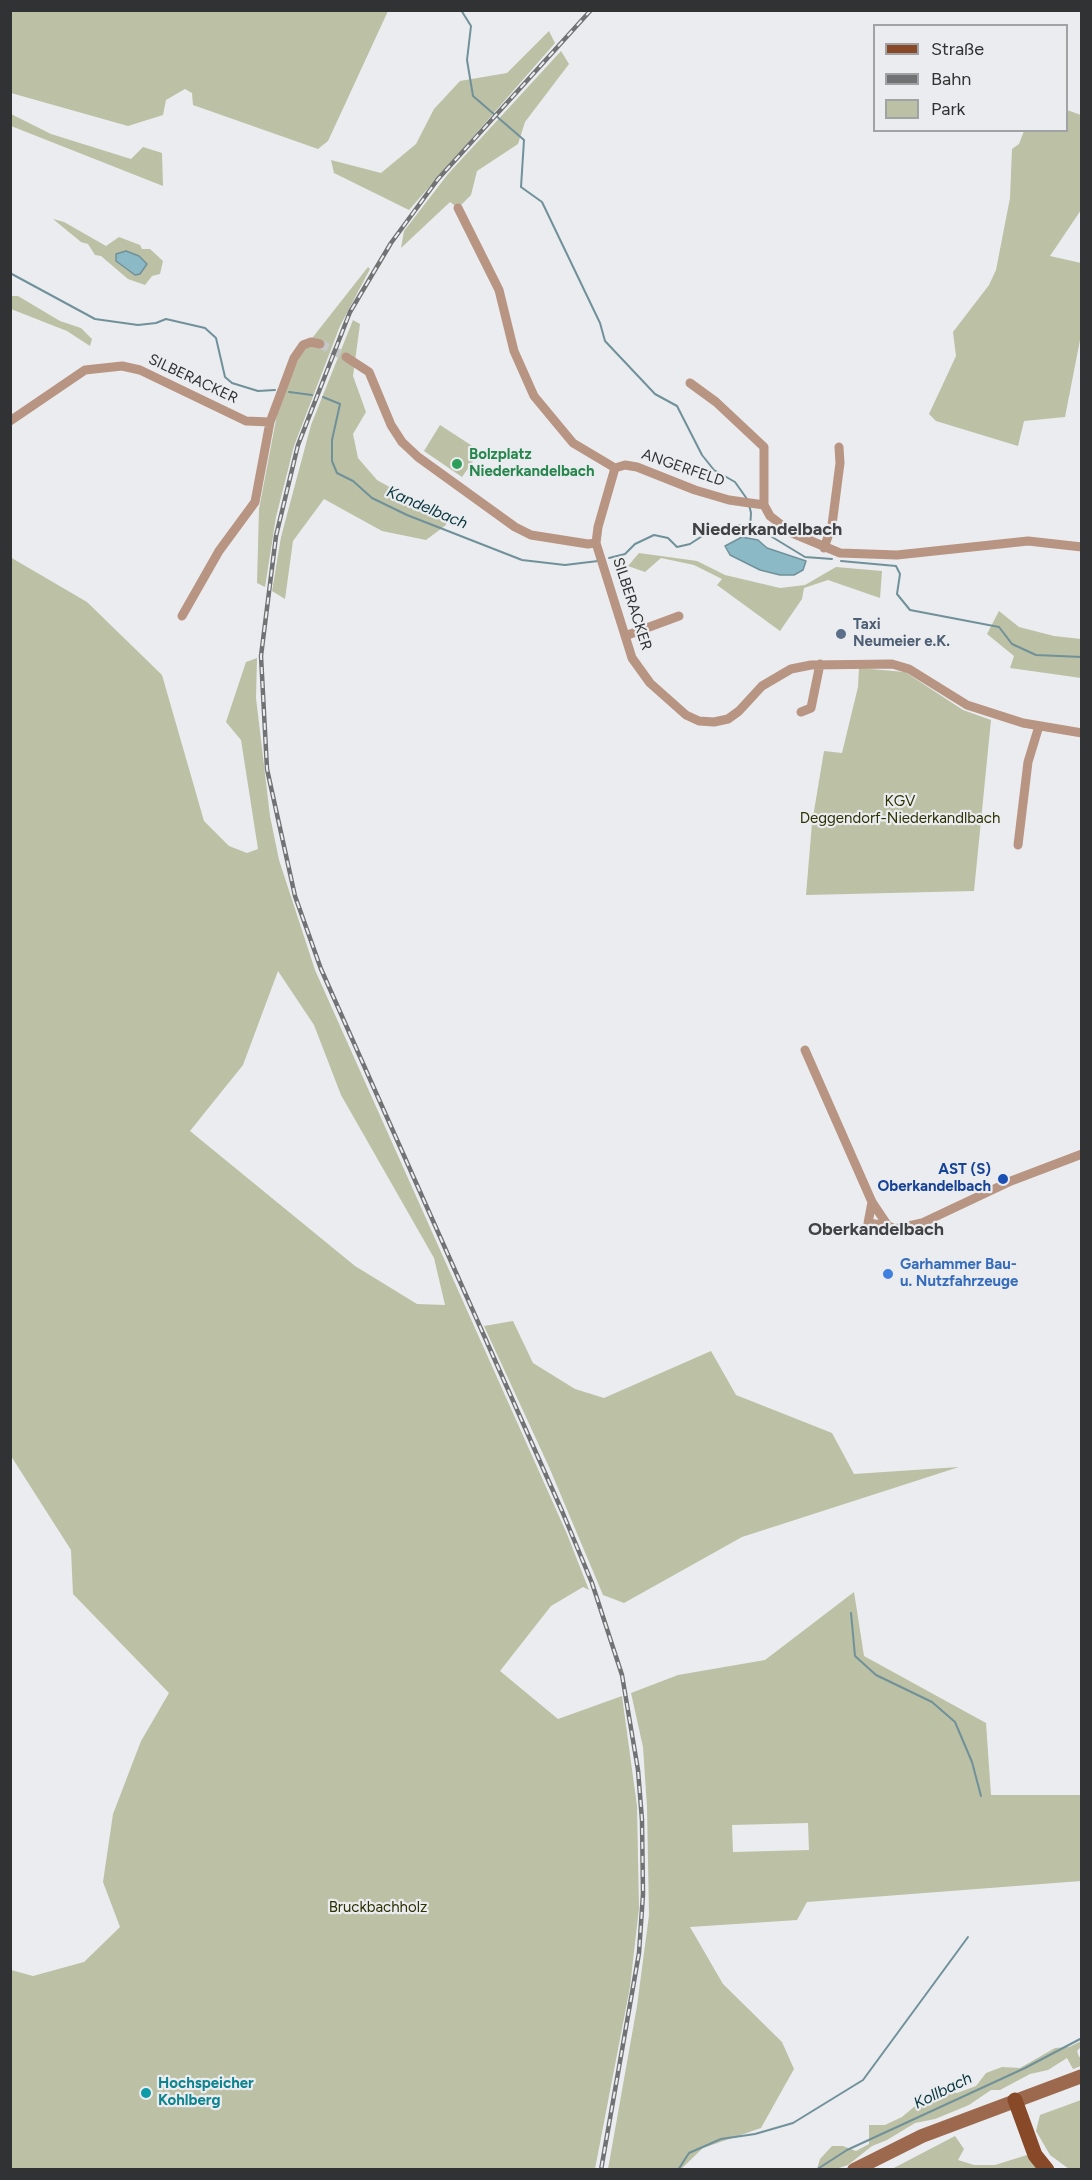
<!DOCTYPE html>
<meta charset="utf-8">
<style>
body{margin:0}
#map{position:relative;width:1092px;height:2180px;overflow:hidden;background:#eaecef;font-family:Figtree,sans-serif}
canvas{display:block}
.frame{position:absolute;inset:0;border:12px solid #313233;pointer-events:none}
.legend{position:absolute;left:873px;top:24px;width:195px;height:108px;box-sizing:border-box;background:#eaecef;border:2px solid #a0a2a4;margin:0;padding:8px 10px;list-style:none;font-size:18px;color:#313233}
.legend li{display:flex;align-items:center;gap:12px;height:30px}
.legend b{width:30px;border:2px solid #a0a2a4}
</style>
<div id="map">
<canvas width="1092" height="2180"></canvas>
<div class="frame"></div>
<ul class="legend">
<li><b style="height:8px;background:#874927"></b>Straße</li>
<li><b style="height:8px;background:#717274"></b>Bahn</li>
<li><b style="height:16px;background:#bcc0a4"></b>Park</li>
</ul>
</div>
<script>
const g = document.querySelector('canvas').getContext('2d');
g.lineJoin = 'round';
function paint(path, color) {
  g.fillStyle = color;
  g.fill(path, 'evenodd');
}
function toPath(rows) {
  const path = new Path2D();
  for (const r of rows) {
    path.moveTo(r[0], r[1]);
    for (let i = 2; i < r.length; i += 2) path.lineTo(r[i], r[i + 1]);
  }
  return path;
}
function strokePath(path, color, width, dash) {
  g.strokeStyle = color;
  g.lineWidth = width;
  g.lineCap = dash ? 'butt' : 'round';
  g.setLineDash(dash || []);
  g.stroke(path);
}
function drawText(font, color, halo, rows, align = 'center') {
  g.font = font + ' Figtree,sans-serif';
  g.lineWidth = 4.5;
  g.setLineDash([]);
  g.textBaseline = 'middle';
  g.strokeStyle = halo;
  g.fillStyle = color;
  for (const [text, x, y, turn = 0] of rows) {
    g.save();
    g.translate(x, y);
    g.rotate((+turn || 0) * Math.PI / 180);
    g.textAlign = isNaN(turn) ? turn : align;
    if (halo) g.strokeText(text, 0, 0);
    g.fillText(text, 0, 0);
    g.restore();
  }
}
paint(toPath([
 [10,11,11,10,388,11,328,141,318,149,193,105,192,93,185,89,166,100,163,115,128,126,11,93],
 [549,31,555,43,409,210,334,173,331,160,381,173,416,144,434,109,460,81,507,73],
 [561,51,569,64,525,122,518,144,477,171,471,195,458,208,450,202,401,248,404,231,448,174],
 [1067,110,1081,115,1081,210,1050,256,1081,263,1081,335,1065,417,1024,421,1018,446,936,421,929,414,956,356,953,332,989,285,996,270,1010,198,1012,149,1019,144,1024,131,1066,130],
 [11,114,51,134,131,159,143,147,162,153,163,186,11,126],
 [53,219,64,222,106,246,119,237,140,245,142,249,150,249,163,261,160,274,152,276,145,285,128,279,101,256,95,255,88,244,81,242],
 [368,267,370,269,340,326,294,446,276,517,265,587,257,583,259,509,279,404,302,351],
 [10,296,18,296,60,321,81,328,92,339,90,346,67,331,11,309],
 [353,320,360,324,353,376,366,412,353,434,358,458,377,480,407,497,446,511,446,525,426,540,382,531,324,499,293,541,285,599,272,591,281,537,311,425],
 [440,425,480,451,462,477,424,451],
 [639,553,697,561,725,575,780,588,805,585,836,567,882,571,880,598,828,580,804,588,802,599,780,631,717,585,722,579,694,565,661,558,645,572,628,566],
 [10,557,87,602,162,675,204,821,229,846,247,853,258,849,241,740,226,722,246,662,257,658,256,698,270,816,279,860,315,970,567,1534,589,1590,583,1587,551,1606,500,1671,558,1719,622,1696,637,1806,639,1908,630,1987,595,2169,11,2169,11,1970,33,1976,84,1962,120,1927,103,1882,113,1814,141,1741,169,1693,73,1594,71,1550,11,1456],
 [278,971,314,1025,341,1095,434,1258,445,1305,417,1304,355,1266,190,1131,243,1065],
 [999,611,1019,627,1054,636,1081,639,1081,678,1010,668,1014,656,987,634],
 [859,668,905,672,963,710,991,720,974,891,806,895,812,823,824,751,842,753,858,687],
 [513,1321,533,1363,575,1389,604,1398,711,1351,736,1395,832,1433,854,1474,959,1467,742,1537,624,1603,603,1595,549,1467,484,1326],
 [854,1592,864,1656,986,1723,991,1795,1081,1795,1081,1881,807,1902,797,1920,690,1927,723,1984,782,2042,794,2069,761,2128,703,2148,681,2169,608,2169,637,2006,649,1915,647,1807,643,1747,631,1693,678,1675,765,1660],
 [808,1823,809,1850,733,1852,732,1825],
 [1081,2041,1081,2047,1077,2051,1079,2057,1081,2056,1081,2066,1073,2069,1067,2058,1048,2070,1030,2074,1000,2090,991,2090,969,2105,935,2119,915,2123,887,2140,872,2146,848,2165,836,2169,817,2169,820,2159,832,2146,843,2146,856,2151,869,2144,869,2125,885,2125,902,2117,915,2106,925,2107,931,2101,941,2100,949,2090,957,2093,976,2086,986,2073,1002,2067,1020,2068,1055,2048,1069,2047],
 [1081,2100,1081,2169,1069,2169,1050,2155,1036,2131,1040,2115],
 [955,2136,964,2149,958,2160,974,2165,995,2165,1027,2155,1040,2170,890,2170]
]), '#bcc0a4');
const water = toPath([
 [126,251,139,256,147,264,140,274,135,275,116,261,116,254,126,251],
 [742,537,758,540,767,548,806,561,803,570,794,575,780,575,760,570,730,555,725,546,742,537]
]);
paint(water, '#8bbac6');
strokePath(water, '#70919a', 1.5);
strokePath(toPath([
 [461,10,471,26,467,60,473,96,524,140,521,187,542,202,600,323,605,341,655,394,677,406,702,455,714,470,735,482,747,499],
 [10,273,95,319,138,325,156,323,166,319,205,328,216,338,225,377,232,383,258,391,275,390],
 [289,392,312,395],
 [323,397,340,404,332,440,332,461,337,473,353,481,372,498,407,515,522,560,565,565,598,561],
 [749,504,751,513,750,529],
 [609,558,625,554,635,544,654,535,668,538,677,547,690,544,713,529,741,525,759,529,805,557,832,559],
 [841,561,896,566,900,574,897,594,910,610,999,627,1012,644,1036,655,1082,657],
 [851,1613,855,1656,876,1675,932,1702,955,1722,972,1762,981,1796],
 [678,2170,689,2153,721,2139,755,2134,793,2123,863,2080,968,1937],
 [816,2170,847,2150,1025,2068,1082,2038]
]), '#70919a', 2);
strokePath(toPath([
 [320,344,346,357]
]), '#c5c7c9', 9, [9, 4.5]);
strokePath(toPath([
 [458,208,499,290,514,351,534,396,573,443,615,468,625,465,637,467,695,490,729,500,764,505,770,516,792,533,840,553,897,555,1028,541,1082,547],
 [346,357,369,372,391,425,402,442,418,457,515,527,531,535,588,544,596,543],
 [690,383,716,402,764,447,764,505],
 [10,421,85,370,122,366,140,370,246,421,270,422],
 [615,468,598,527,596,543,632,658,650,683,686,715,699,721,714,722,728,719,739,711,762,686,791,669,811,665,892,664,909,669,967,705,1023,723,1082,733],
 [824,548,832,525,840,463,839,447],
 [182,616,219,551,255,502,270,422,294,358,303,345,311,342,320,344],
 [625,636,679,616],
 [801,712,811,708,820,664],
 [1018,845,1028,762,1039,726],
 [805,1050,872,1202,888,1226,895,1229,922,1223,1011,1181,1082,1154],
 [872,1202,868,1223,888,1226]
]), '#b89482', 9);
strokePath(toPath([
 [854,2170,922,2136,1082,2076]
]), '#9c694e', 14);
strokePath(toPath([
 [1015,2100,1035,2155,1047,2170]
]), '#874927', 15);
const rail = toPath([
 [591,10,438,179,391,243,350,312,298,445,276,536,261,656,267,769,295,896,321,969,562,1511,592,1583,622,1675,638,1770,642,1820,643,1894,639,1953,601,2170]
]);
strokePath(rail, '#717274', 4.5);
strokePath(rail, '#eaecef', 2, [7]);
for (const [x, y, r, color] of [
 [457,464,6,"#2e9e5b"],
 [841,634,6,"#5c6f8a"],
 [1003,1179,6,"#1a4fb4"],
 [888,1274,6,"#3f7fe0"],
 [146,2093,6,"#0f9aa8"]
]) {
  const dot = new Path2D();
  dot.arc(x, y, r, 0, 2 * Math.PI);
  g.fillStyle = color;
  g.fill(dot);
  strokePath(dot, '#eaecef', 2);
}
drawText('15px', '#313233', '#eaecef', [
 ["SILBERACKER",193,379,25],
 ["ANGERFELD",683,468,19],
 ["SILBERACKER",632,604,72]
]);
drawText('bold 15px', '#27864d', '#eaecef', [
 ["Bolzplatz",469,455],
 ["Niederkandelbach",469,472]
], 'left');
drawText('bold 15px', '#4e5e75', '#eaecef', [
 ["Taxi",853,625],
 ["Neumeier e.K.",853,642]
], 'left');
drawText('15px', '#2e3101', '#eaecef', [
 ["KGV",900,802],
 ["Deggendorf-Niederkandlbach",900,819],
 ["Bruckbachholz",378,1908]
]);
drawText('bold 15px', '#164399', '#eaecef', [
 ["AST (S)",991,1170],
 ["Oberkandelbach",991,1187]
], 'right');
drawText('bold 15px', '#366cbe', '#eaecef', [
 ["Garhammer Bau-",900,1265],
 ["u. Nutzfahrzeuge",900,1282]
], 'left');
drawText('bold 15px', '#0d838f', '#eaecef', [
 ["Hochspeicher",158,2084],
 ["Kohlberg",158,2101]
], 'left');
drawText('italic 16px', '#07363f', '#eaecef', [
 ["Kandelbach",427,508,23],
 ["Kollbach",943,2091,-26]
]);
drawText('bold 18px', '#404244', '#eaecef', [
 ["Niederkandelbach",767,530],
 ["Oberkandelbach",876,1230]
]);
</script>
